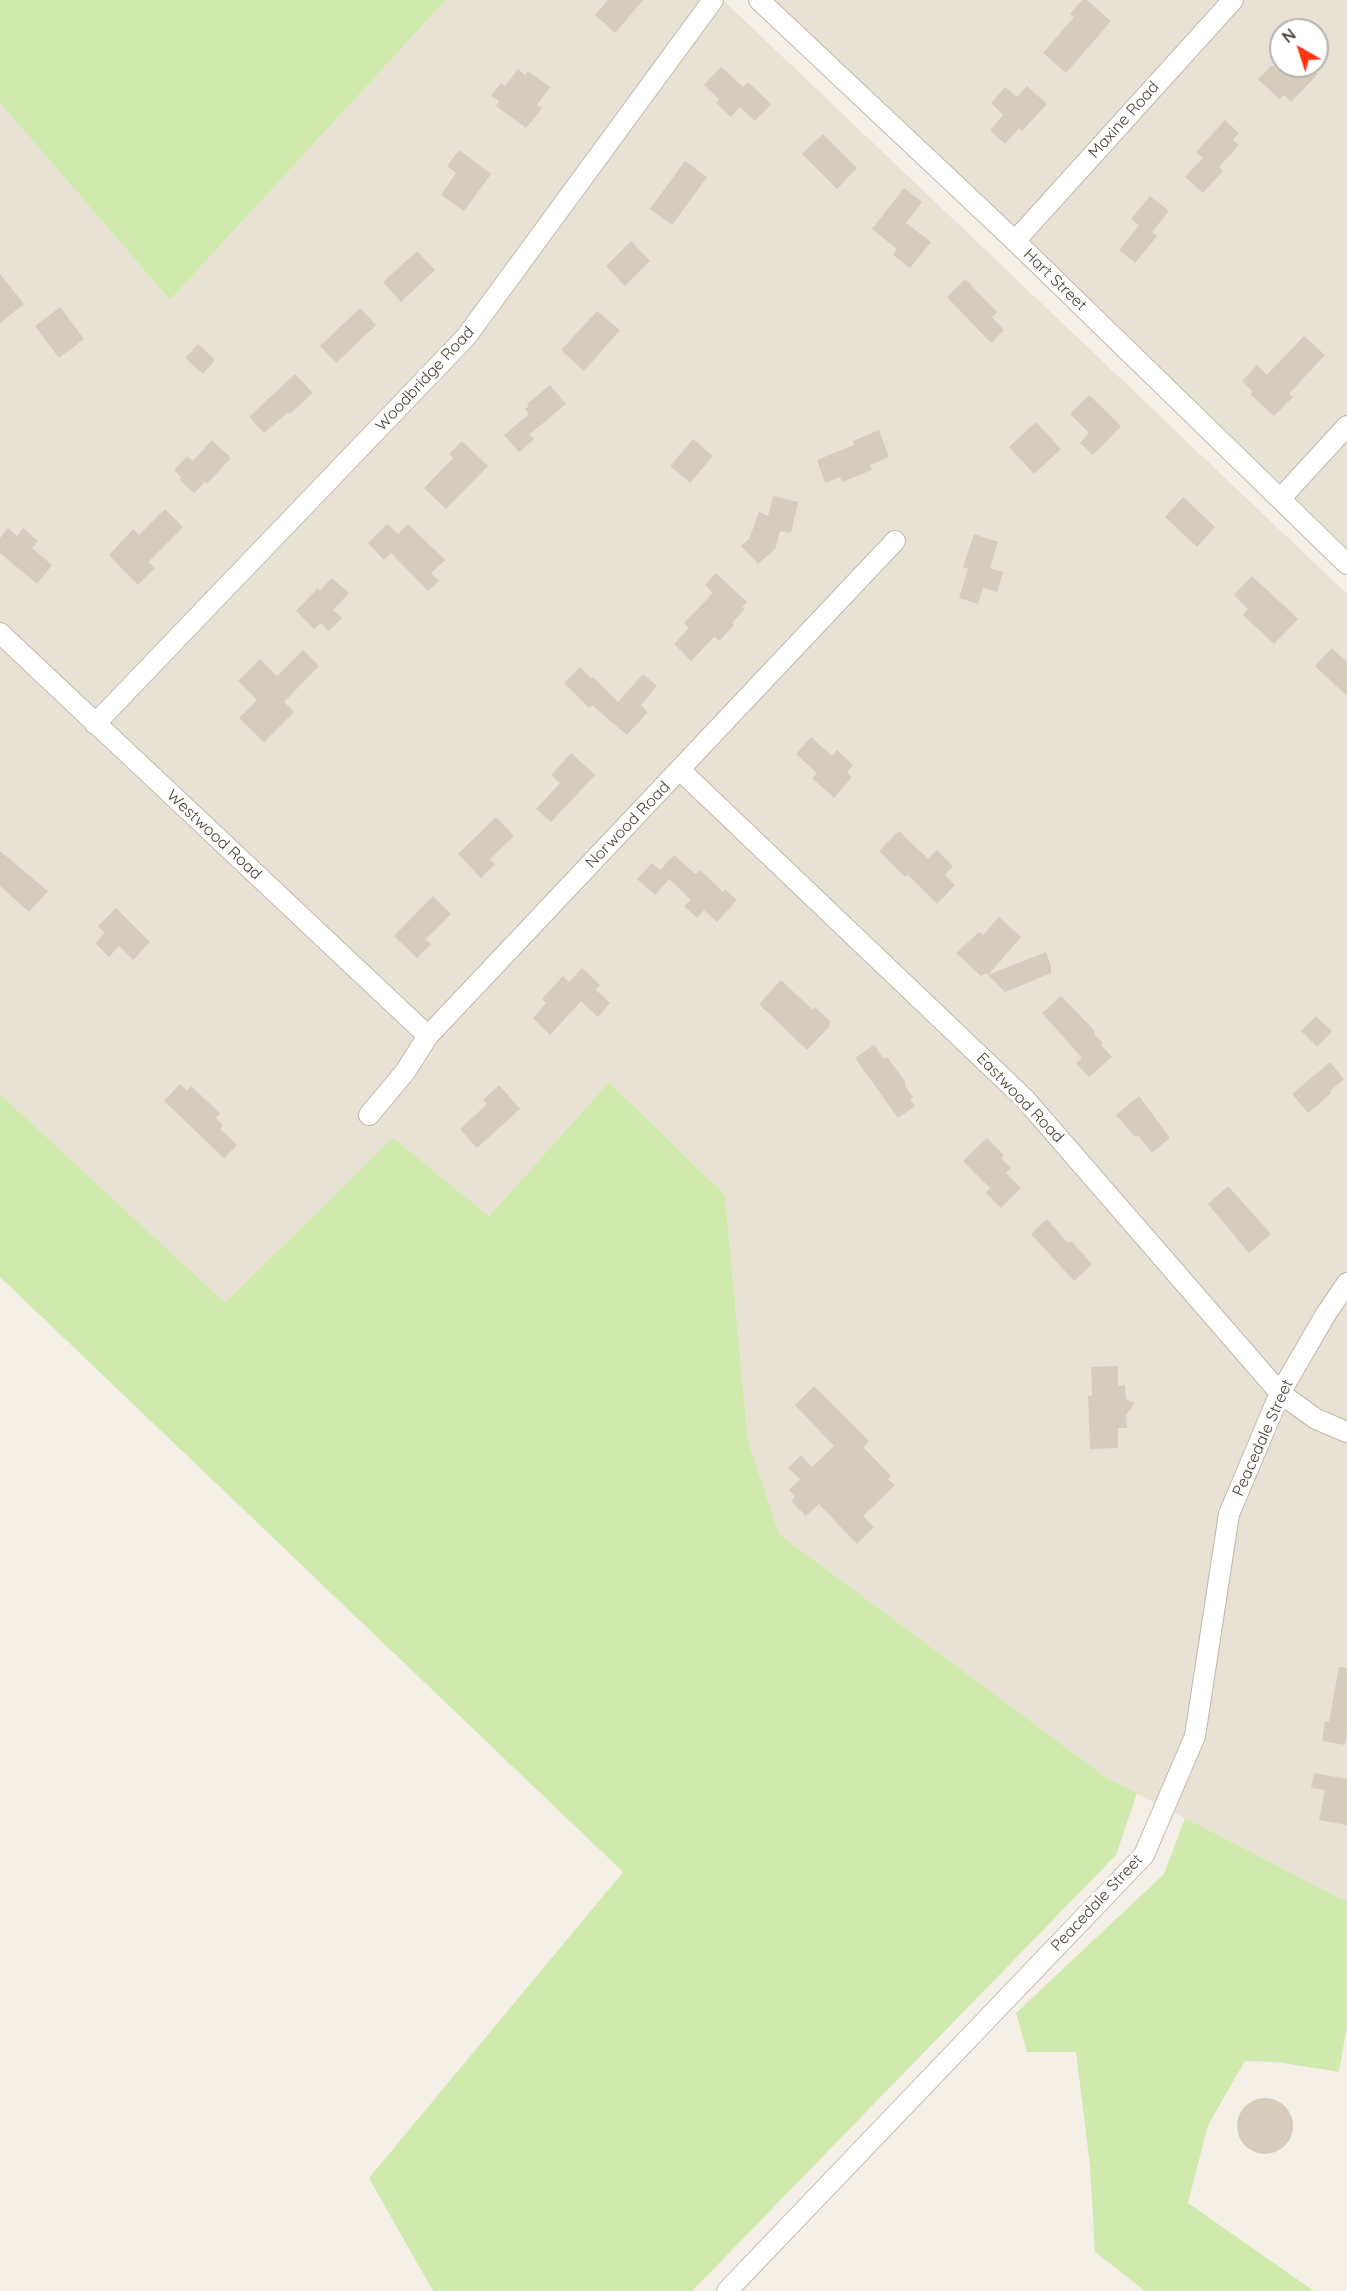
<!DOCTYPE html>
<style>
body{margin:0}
#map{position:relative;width:1347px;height:2291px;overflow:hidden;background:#f4f0e7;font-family:Quicksand,sans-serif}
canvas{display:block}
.north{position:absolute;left:1269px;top:18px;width:60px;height:60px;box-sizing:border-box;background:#fff;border:2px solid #b6b3af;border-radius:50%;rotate:321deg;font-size:16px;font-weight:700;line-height:24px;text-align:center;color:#484036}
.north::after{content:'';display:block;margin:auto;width:21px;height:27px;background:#ff3413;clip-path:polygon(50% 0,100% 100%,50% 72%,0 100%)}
</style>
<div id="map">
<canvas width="1347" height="2291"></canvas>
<div class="north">N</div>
</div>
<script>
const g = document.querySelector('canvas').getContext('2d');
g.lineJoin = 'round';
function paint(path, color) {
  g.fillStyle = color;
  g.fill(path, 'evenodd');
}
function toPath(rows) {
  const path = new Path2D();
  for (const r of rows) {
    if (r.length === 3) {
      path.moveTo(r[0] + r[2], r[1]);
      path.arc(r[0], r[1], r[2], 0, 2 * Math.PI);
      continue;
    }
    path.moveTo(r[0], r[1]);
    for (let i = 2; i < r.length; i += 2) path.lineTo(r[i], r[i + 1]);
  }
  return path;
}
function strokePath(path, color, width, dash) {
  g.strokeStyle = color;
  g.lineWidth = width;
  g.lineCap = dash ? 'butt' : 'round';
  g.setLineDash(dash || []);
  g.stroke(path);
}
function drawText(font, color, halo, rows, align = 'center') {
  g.font = font + ' Quicksand,sans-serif';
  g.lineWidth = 6;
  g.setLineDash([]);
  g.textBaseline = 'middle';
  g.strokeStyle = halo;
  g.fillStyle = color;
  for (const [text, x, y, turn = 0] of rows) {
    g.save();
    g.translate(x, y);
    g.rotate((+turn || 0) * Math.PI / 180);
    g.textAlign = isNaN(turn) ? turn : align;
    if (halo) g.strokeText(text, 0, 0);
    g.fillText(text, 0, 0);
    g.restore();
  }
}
paint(toPath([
 [446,0,723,0,1347,594,1347,1902,1107,1778,779,1534,748,1441,725,1195,609,1082,489,1216,393,1139,225,1304,0,1094,0,103,170,300],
 [759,0,1347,0,1347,557],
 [1281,30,1317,30,1317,66,1281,66]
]), '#e8e2d5');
paint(toPath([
 [0,0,446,0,170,300,0,103],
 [609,1082,725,1195,748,1441,779,1534,1107,1778,1137,1793,1116,1855,692,2291,433,2291,369,2178,623,1872,0,1277,0,1094,225,1303,393,1138,489,1216],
 [1185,1818,1347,1902,1347,2026,1339,2072,1277,2062,1245,2061,1208,2125,1188,2203,1314,2291,1145,2291,1095,2252,1090,2166,1076,2052,1027,2052,1016,2013,1164,1874]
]), '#d0eaae');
paint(toPath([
 [608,0,643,0,615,33,595,15],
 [1082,0,1087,0,1111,21,1066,73,1043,53,1074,17,1070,14],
 [1271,66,1309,66,1318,74,1291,102,1284,95,1279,99,1258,79],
 [721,67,743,87,748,82,771,104,755,121,740,107,731,117,716,103,719,99,704,85],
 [518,69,525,75,528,71,550,87,537,105,542,108,526,128,496,106,499,101,491,96,501,83,505,86],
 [1027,86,1047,104,1022,131,1019,128,1005,144,990,130,1003,115,991,103,1005,87,1017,97],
 [1225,120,1239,133,1233,140,1239,145,1219,167,1223,171,1203,193,1185,177,1203,158,1196,152],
 [823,134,857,168,837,189,802,154],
 [459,150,491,174,464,211,441,195,456,173,447,166],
 [685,161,707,177,672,225,650,209],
 [904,188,922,202,906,223,931,242,910,268,893,255,897,249,872,229],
 [1150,196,1169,211,1152,232,1157,236,1135,263,1119,250,1139,225,1131,219],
 [631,241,650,261,625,286,606,266],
 [417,251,435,270,401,302,383,282],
 [0,274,24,304,0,323],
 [965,279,997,312,992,317,1004,330,991,343,947,297],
 [60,307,84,339,59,358,35,326],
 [360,308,376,325,336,363,320,346],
 [597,311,620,330,584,371,561,350],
 [1304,336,1325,355,1289,394,1293,397,1274,416,1251,395,1252,391,1242,381,1257,365,1267,375],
 [198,344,215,360,203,374,185,358],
 [295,374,313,393,290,414,288,412,264,433,249,417],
 [550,385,566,404,530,434,534,439,519,452,504,435,529,414,525,409,529,406,527,404],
 [1089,395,1121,426,1093,455,1080,443,1089,433,1070,414],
 [1036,422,1061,449,1034,474,1009,447],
 [879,430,889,457,870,465,872,470,842,482,840,477,825,483,817,460,854,445,853,441],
 [693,439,713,456,690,483,670,466],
 [212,440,231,458,207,484,205,482,194,493,180,480,181,477,174,470,187,456,193,461],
 [462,441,488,466,446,509,424,488,453,458,449,454],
 [773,496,798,502,791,533,780,531,775,549,758,564,741,546,749,539,759,512,768,516],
 [1183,497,1215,527,1197,547,1165,517],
 [165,509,183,527,148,562,155,568,138,585,109,555,133,529,139,535],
 [387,524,398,534,408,524,445,560,431,573,439,581,428,591,391,553,384,560,368,543],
 [8,528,17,536,23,528,38,541,32,548,52,565,37,584,0,553,0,538],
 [974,534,998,542,990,568,1003,572,997,592,983,588,978,604,959,598,968,569,963,567],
 [716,573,747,602,742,607,745,609,732,623,734,625,719,641,714,637,691,661,674,644,689,628,684,623,713,593,705,585],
 [1252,576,1298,619,1274,644,1243,615,1248,609,1234,595],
 [332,578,349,593,333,610,342,618,329,631,321,623,314,629,296,611,318,588,320,590],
 [1332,648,1347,662,1347,696,1315,666],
 [303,650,319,666,284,702,294,712,264,742,239,718,257,700,238,681,260,659,277,676],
 [580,667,592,679,593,677,618,702,643,674,657,686,641,705,648,712,627,735,592,705,589,708,564,683],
 [811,737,832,756,837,750,853,765,847,772,852,777,834,798,812,778,817,773,796,754],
 [571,753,595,775,551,822,536,809,560,783,551,775],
 [496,817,514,836,490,859,495,864,481,878,458,854],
 [899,831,928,859,937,850,953,866,945,875,955,885,937,904,908,875,905,877,879,851],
 [0,851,48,891,29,912,0,886],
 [674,855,695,874,700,870,723,892,725,889,737,900,717,922,704,910,697,918,684,906,691,900,669,879,655,895,637,879,652,863,660,870],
 [433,896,451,914,426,939,431,944,417,958,394,936],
 [116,908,150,942,133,960,119,946,109,957,95,943,105,933,98,926],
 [999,917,1021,937,988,975,986,973,981,976,956,953,979,932,983,935],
 [1046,952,1051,967,1051,973,1005,992,988,975],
 [582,968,600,985,596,990,610,1003,598,1017,581,1001,550,1035,533,1018,546,1003,542,999,563,976,569,982],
 [781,980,813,1010,815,1007,830,1021,829,1027,807,1050,759,1004],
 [1061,996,1095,1031,1094,1034,1103,1043,1101,1045,1112,1057,1089,1077,1076,1063,1082,1058,1042,1013],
 [1316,1016,1332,1031,1317,1047,1301,1031],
 [874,1045,884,1059,887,1057,905,1081,905,1086,913,1097,910,1099,915,1106,898,1118,855,1058],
 [1330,1062,1344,1079,1330,1091,1331,1093,1308,1113,1292,1094],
 [180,1084,187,1091,191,1086,220,1113,216,1118,223,1125,220,1129,237,1145,224,1158,164,1101],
 [499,1085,520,1109,477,1148,460,1129,487,1104,483,1100],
 [1139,1096,1170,1138,1152,1153,1138,1135,1135,1137,1116,1115],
 [987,1138,1004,1155,1001,1158,1011,1168,1006,1173,1021,1188,1001,1208,986,1193,990,1188,963,1161],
 [1228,1186,1271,1234,1249,1253,1208,1204],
 [1047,1219,1068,1243,1071,1241,1092,1264,1074,1281,1031,1234],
 [1118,1366,1118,1386,1125,1385,1126,1399,1135,1403,1126,1415,1127,1428,1118,1428,1118,1448,1090,1449,1088,1396,1092,1395,1091,1367],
 [814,1386,869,1441,863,1447,891,1476,888,1479,895,1485,863,1516,874,1527,857,1544,819,1504,806,1516,791,1501,795,1497,789,1490,800,1479,788,1468,801,1455,812,1467,834,1446,795,1405],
 [1339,1667,1347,1668,1347,1733,1345,1745,1322,1741,1325,1721,1329,1722],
 [1314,1773,1347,1779,1347,1825,1319,1820,1325,1790,1311,1788],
 [1265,2126,28]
]), '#d6ccbc');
const street = toPath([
 [759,0,1015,241,1347,564],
 [1015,241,1233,0],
 [1280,499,1347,426],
 [0,633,428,1036],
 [95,724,466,337,713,0],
 [680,770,1025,1099,1280,1393,1316,1419,1347,1432],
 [369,1115,405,1072,428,1036,895,541],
 [727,2291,1144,1855,1195,1736,1229,1514,1280,1393,1326,1314,1347,1283]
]);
strokePath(street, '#c0b8a9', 22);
strokePath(street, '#fff', 20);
drawText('16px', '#484036', '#fff', [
 ["Maxine Road",1124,120,-48],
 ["Hart Street",1055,280,44],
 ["Woodbridge Road",425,379,-47],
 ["Norwood Road",628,825,-46],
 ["Westwood Road",214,835,43],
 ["Eastwood Road",1020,1098,46],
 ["Peacedale Street",1263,1438,-66],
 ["Peacedale Street",1097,1903,-47]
]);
</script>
